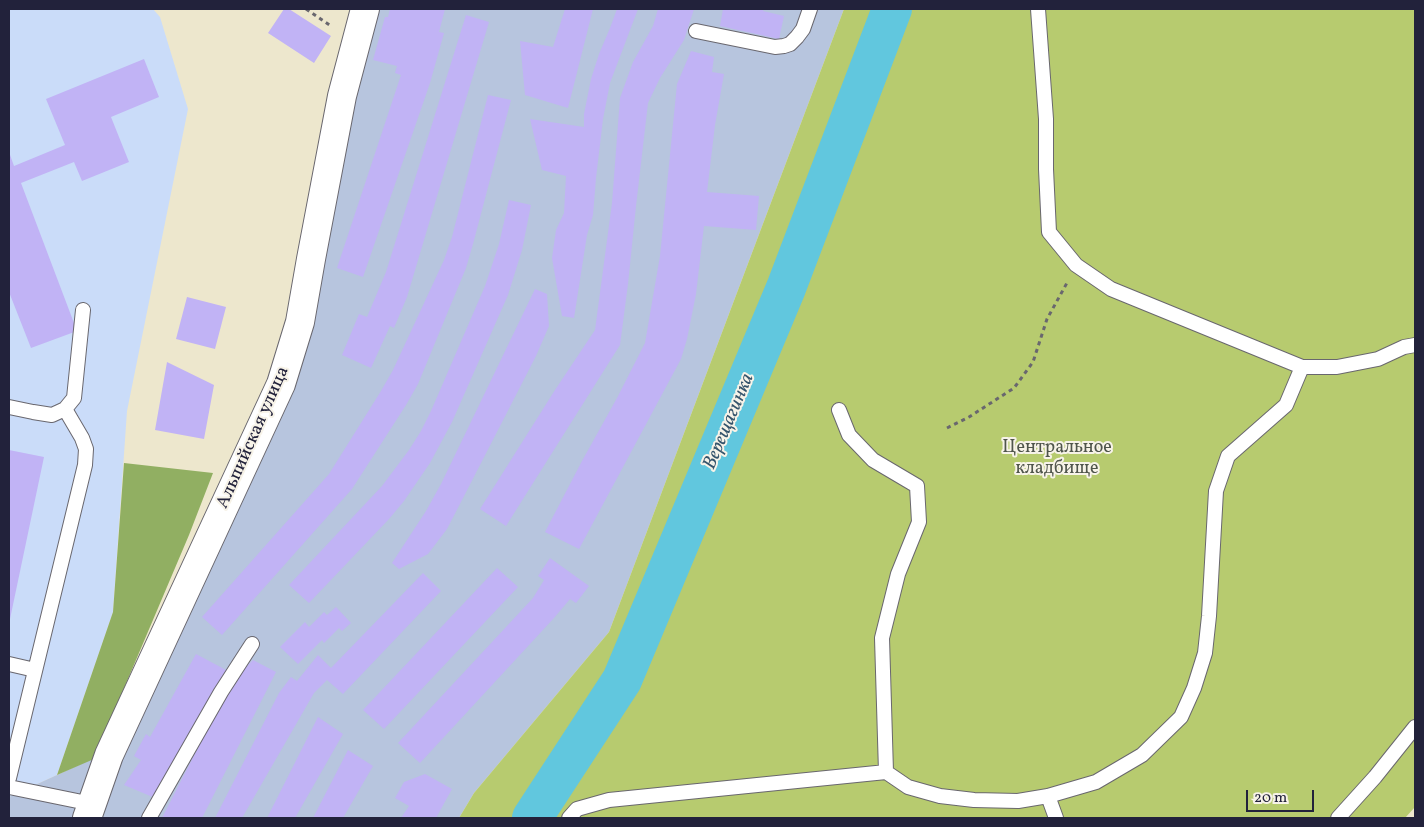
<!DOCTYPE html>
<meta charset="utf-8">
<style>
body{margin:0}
#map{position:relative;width:1424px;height:827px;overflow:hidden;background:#ede7cd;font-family:Vollkorn,serif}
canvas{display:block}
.frame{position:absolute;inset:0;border:10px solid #22223b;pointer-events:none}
.scale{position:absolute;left:1246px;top:790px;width:68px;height:22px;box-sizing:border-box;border:2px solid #22223b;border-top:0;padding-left:6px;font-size:15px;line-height:18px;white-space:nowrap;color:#22223b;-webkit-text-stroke:4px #f7f3e8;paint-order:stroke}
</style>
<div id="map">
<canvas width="1424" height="827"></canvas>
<div class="frame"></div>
<div class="scale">20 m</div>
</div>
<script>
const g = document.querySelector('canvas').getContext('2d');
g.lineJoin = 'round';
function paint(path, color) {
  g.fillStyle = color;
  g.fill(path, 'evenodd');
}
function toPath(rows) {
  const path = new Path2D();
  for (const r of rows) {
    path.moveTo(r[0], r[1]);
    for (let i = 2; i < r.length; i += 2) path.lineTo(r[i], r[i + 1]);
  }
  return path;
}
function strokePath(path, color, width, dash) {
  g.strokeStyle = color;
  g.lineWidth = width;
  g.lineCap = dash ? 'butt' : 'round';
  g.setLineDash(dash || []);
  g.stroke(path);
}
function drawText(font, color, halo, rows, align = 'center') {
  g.font = font + ' Vollkorn,serif';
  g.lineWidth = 4;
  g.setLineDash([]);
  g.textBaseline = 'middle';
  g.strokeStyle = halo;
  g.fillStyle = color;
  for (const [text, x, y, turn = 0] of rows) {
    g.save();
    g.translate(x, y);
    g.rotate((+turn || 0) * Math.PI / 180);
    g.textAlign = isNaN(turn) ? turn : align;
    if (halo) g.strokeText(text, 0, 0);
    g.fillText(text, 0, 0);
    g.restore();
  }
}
paint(toPath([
 [9,9,153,9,160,17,188,109,127,411,113,612,57,775,9,797]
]), '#cadcf9');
paint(toPath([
 [361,9,844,9,609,632,474,793,459,818,9,818,9,797,107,752,287,367]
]), '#b7c5de');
paint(toPath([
 [844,9,1415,9,1415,807,1405,818,459,818,474,793,609,632]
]), '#b7cb6f');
paint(toPath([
 [124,463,213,473,189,535,94,759,57,775,113,612]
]), '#91af62');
strokePath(toPath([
 [532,818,622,680,786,288,892,9]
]), '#61c7de', 40);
paint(toPath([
 [284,9,289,9,331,36,314,63,268,33],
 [390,9,445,9,439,32,444,33,430,83,363,277,337,268,401,75,395,73,397,66,373,60,385,17,388,17],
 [565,9,593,9,568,108,525,95,520,41,553,47],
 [617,9,638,9,610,83,603,119,596,178,593,215,587,235,574,318,562,316,552,258,556,230,564,213,566,176,542,170,530,119,584,127,584,114,591,79,599,54,610,28],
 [658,9,694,9,684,40,660,78,648,103,636,206,628,284,620,345,506,526,480,509,555,390,595,330,612,203,620,98,633,62,653,26],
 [723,9,764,9,763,11,784,16,779,39,720,26],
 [466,15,489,22,407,297,394,328,390,326,371,368,342,355,359,314,367,317,386,272],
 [691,51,714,57,712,72,724,74,715,125,707,192,759,196,756,230,704,226,696,294,687,339,681,359,579,549,545,532,582,461,617,398,645,343,660,256,677,84],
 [144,59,159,97,111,117,129,162,82,181,74,162,21,183,77,331,31,348,9,292,9,152,14,166,65,145,46,99],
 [488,95,511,100,473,244,466,268,418,384,406,405,352,489,222,635,202,617,329,474,381,391,393,370,444,260,452,237],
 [509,200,531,205,522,250,508,295,452,422,430,463,404,501,389,519,309,603,289,585,382,486,409,450,421,431,431,411,485,286,499,244],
 [535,289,547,294,549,326,536,356,462,500,447,529,428,554,399,569,392,563,426,511,441,484],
 [187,297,226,307,215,349,176,339],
 [167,362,214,385,204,439,155,430],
 [9,450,44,457,10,619,9,619],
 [550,558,589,586,576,603,570,599,554,618,420,763,398,743,533,598,544,580,538,576],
 [497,568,518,587,384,729,363,710],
 [423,573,441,591,343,694,327,680,314,693,242,818,215,818,279,693,291,677,297,681,318,655,331,668],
 [336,607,351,623,342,631,339,628,324,643,322,640,298,664,280,647,305,622,309,627,324,612,327,615],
 [196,654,226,670,155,798,124,785,141,760,134,756,146,734,150,737],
 [253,660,276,672,202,818,162,818,232,681],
 [318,717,343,734,295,818,267,818],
 [348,750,373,766,343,818,313,818],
 [425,774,452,789,436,818,401,818,409,806,395,798,404,782]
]), '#c1b3f5');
const lane = toPath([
 [1038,9,1046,119,1046,169,1049,232,1076,265,1111,289,1302,367,1337,367,1378,359,1404,347,1415,345],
 [696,31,775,47,784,46,790,44,797,37,803,29,810,9],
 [9,407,33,412,52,415,65,409,74,398,83,310],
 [839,410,849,435,873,460,917,486,919,522,898,574,882,638,886,772,908,787,940,796,974,800,1018,801,1048,796,1096,782,1142,755,1181,717,1194,688,1205,653,1209,616,1216,491,1228,456,1286,405,1302,367],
 [9,664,35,670],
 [9,778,85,465,86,449,82,438,65,409],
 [9,787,92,804],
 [1048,796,1056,818],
 [149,818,221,692,252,644],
 [569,818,577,809,609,800,886,772],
 [1338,818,1375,777,1415,727]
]);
const secondary = toPath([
 [87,818,109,755,281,384,300,322,311,259,342,96,365,9]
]);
strokePath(lane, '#69676e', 16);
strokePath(secondary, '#69676e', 30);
strokePath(toPath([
 [306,9,331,26],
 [947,428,969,417,1014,388,1033,362,1047,319,1068,281]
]), '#69676e', 3, [4, 4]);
strokePath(lane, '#fff', 14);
strokePath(secondary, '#fff', 28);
drawText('18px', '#22223b', '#f7f3e8', [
 ["Альпийская улица",254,438,-66]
]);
drawText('18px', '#4f554b', '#f7f3e8', [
 ["Центральное",1057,449],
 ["кладбище",1057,470]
]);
drawText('italic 19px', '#35546c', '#f7f3e8', [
 ["Верещагинка",730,422,-67]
]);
</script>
